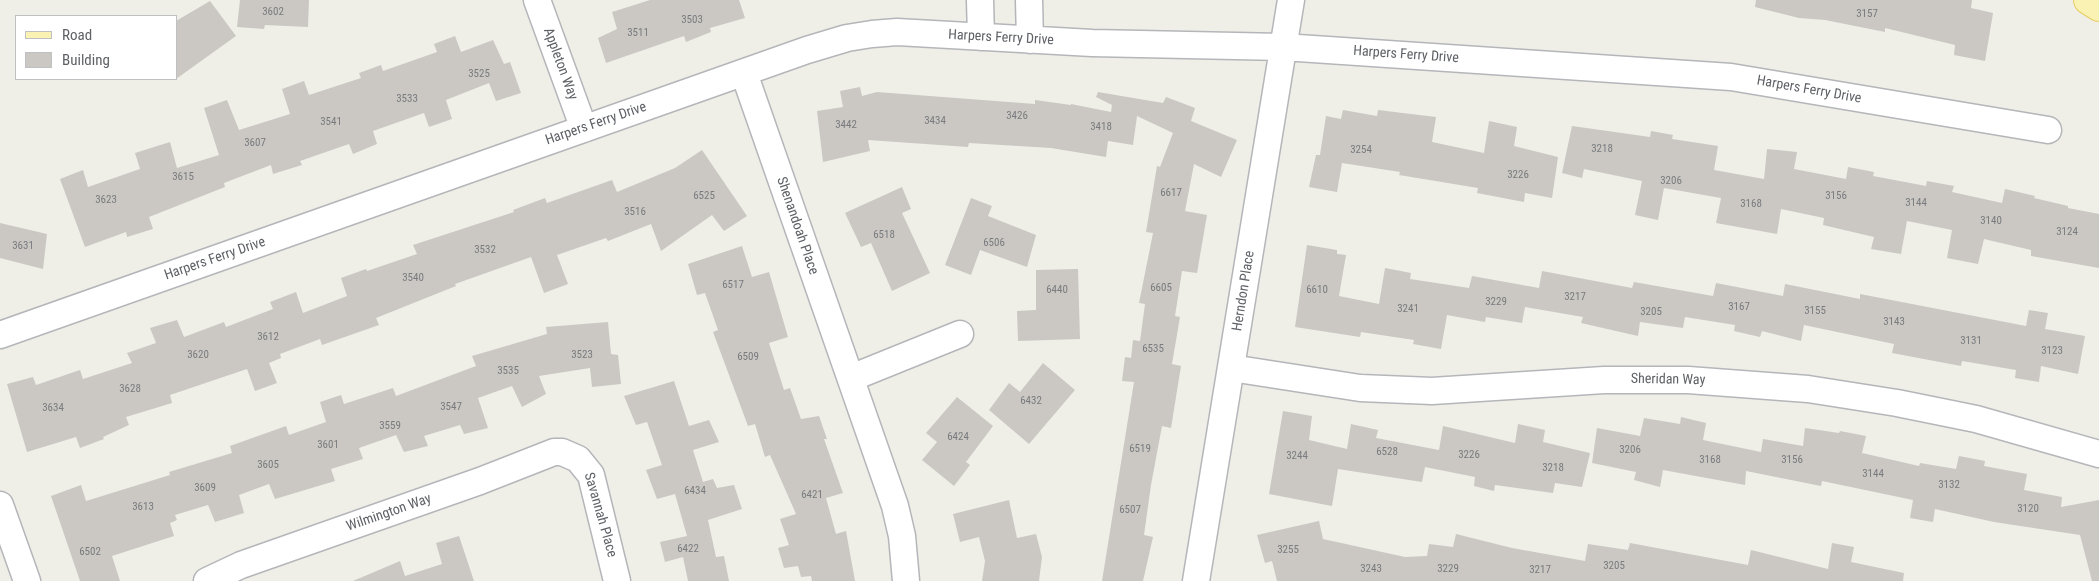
<!DOCTYPE html>
<style>
body{margin:0}
#map{position:relative;width:2099px;height:581px;overflow:hidden;background:#efeee7;font-family:"Roboto Condensed",sans-serif}
canvas{display:block}
.legend{position:absolute;left:15px;top:15px;width:162px;height:65px;box-sizing:border-box;background:#fff;border:1px solid #bfc0c2;margin:0;padding:6px 9px;list-style:none;font-size:15px;color:#5e6166}
.legend li{display:flex;align-items:center;gap:10px;height:25px}
.legend b{width:25px;border:1px solid #bfc0c2}
</style>
<div id="map">
<canvas width="2099" height="581"></canvas>
<ul class="legend">
<li><b style="height:6px;background:#f9f2b2"></b>Road</li>
<li><b style="height:14px;background:#cbc8c4"></b>Building</li>
</ul>
</div>
<script>
const g = document.querySelector('canvas').getContext('2d');
g.lineJoin = 'round';
function paint(path, color) {
  g.fillStyle = color;
  g.fill(path, 'evenodd');
}
function toPath(rows) {
  const path = new Path2D();
  for (const r of rows) {
    path.moveTo(r[0], r[1]);
    for (let i = 2; i < r.length; i += 2) path.lineTo(r[i], r[i + 1]);
  }
  return path;
}
function strokePath(path, color, width, dash) {
  g.strokeStyle = color;
  g.lineWidth = width;
  g.lineCap = dash ? 'butt' : 'round';
  g.setLineDash(dash || []);
  g.stroke(path);
}
function drawText(font, color, halo, rows, align = 'center') {
  g.font = font + ' "Roboto Condensed",sans-serif';
  g.lineWidth = 4;
  g.setLineDash([]);
  g.textBaseline = 'middle';
  g.strokeStyle = halo;
  g.fillStyle = color;
  for (const [text, x, y, turn = 0] of rows) {
    g.save();
    g.translate(x, y);
    g.rotate((+turn || 0) * Math.PI / 180);
    g.textAlign = isNaN(turn) ? turn : align;
    if (halo) g.strokeText(text, 0, 0);
    g.fillText(text, 0, 0);
    g.restore();
  }
}
paint(toPath([
 [240,0,309,0,308,27,265,25,264,29,237,27],
 [650,0,739,0,745,18,710,28,711,32,686,42,684,36,606,63,598,38,617,29,612,12],
 [1756,0,1972,0,1971,8,1993,13,1985,61,1954,55,1955,45,1885,28,1885,32,1825,20,1799,18,1755,7],
 [210,1,236,36,176,79,176,21],
 [455,36,461,52,493,40,504,64,510,62,521,93,496,101,489,83,446,100,452,119,429,127,424,113,373,131,377,144,353,154,349,144,300,161,302,165,273,174,271,165,224,183,225,187,149,217,153,229,127,237,126,232,85,247,60,179,83,170,88,187,140,169,135,153,170,142,177,168,219,155,204,108,227,100,239,130,290,114,282,89,304,81,309,95,361,78,359,73,381,65,383,71,437,52,434,44],
 [860,87,862,96,877,92,1035,104,1035,100,1071,105,1071,104,1111,112,1112,105,1096,97,1098,92,1163,103,1166,97,1195,108,1191,121,1237,140,1221,177,1194,164,1185,211,1207,215,1197,273,1182,271,1175,316,1180,317,1172,364,1181,366,1171,428,1162,426,1151,485,1144,535,1153,537,1143,581,1102,581,1134,382,1122,381,1125,357,1131,358,1133,340,1140,341,1145,304,1139,303,1153,233,1146,232,1157,166,1160,167,1173,133,1137,116,1133,145,1108,141,1106,157,1051,148,969,143,968,147,868,140,870,151,823,162,817,111,843,107,840,91],
 [1343,110,1377,116,1378,110,1436,117,1432,142,1484,153,1489,121,1517,127,1514,146,1558,157,1552,198,1525,193,1524,202,1477,193,1478,188,1399,175,1400,172,1342,163,1337,192,1309,187,1316,155,1320,155,1326,116,1341,119],
 [1572,126,1650,137,1651,131,1673,135,1672,139,1718,146,1714,170,1764,179,1767,149,1797,152,1794,169,1846,179,1848,167,1874,172,1873,176,1926,186,1927,181,1954,186,1952,192,2002,203,2005,189,2035,196,2034,198,2068,206,2068,208,2099,214,2099,268,2031,256,2031,250,1984,239,1978,264,1947,258,1952,230,1907,221,1901,254,1871,249,1874,237,1823,225,1824,218,1781,209,1777,234,1716,223,1721,198,1664,188,1658,220,1635,215,1642,181,1584,169,1582,178,1562,173],
 [702,150,747,216,724,231,712,215,661,251,651,224,608,241,606,238,557,255,568,284,544,293,531,257,455,284,456,286,376,318,379,325,322,345,320,339,280,354,281,358,269,363,277,383,255,391,247,369,170,395,172,403,126,417,129,425,103,437,104,439,80,448,76,437,27,452,7,384,33,377,36,385,80,370,83,379,132,363,127,353,156,343,150,328,177,320,184,337,224,322,226,327,273,309,270,302,296,292,303,313,347,296,341,278,366,269,367,271,417,254,413,245,514,212,513,210,545,198,547,203,612,180,617,192,675,168],
 [902,187,911,209,902,213,930,273,892,291,871,243,861,247,845,213],
 [971,198,992,206,988,216,1036,235,1027,267,980,250,971,275,945,265],
 [0,223,47,234,43,269,0,258],
 [1307,245,1337,250,1337,254,1346,255,1339,296,1379,304,1385,268,1411,273,1410,279,1469,288,1472,276,1539,288,1542,271,1632,288,1634,282,1713,296,1716,283,1783,296,1785,284,1860,299,1860,294,2026,326,2029,310,2048,313,2045,329,2085,336,2078,374,2041,366,2039,382,2015,378,2016,370,1962,361,1961,366,1892,353,1894,344,1804,325,1801,341,1762,331,1760,337,1734,331,1735,325,1685,317,1683,328,1640,322,1638,336,1581,323,1583,317,1525,307,1522,323,1486,317,1485,322,1447,315,1441,349,1413,344,1414,340,1361,332,1360,337,1295,327],
 [742,246,752,277,769,272,788,337,769,343,784,390,790,388,801,419,819,416,827,439,824,439,843,493,826,498,836,534,846,531,855,581,812,581,811,576,801,577,798,566,784,568,778,548,789,545,780,519,796,514,770,455,765,457,755,424,748,426,713,332,718,330,705,293,697,295,688,264],
 [1078,269,1080,339,1018,341,1017,311,1036,310,1036,270],
 [608,322,611,354,618,355,621,384,592,387,590,368,539,376,546,394,522,407,512,386,478,398,488,428,464,434,460,425,424,436,428,446,404,452,396,435,359,448,363,459,331,469,335,481,275,499,269,484,239,495,244,513,215,522,208,505,175,515,177,520,170,523,174,536,112,556,120,581,80,581,51,496,81,485,86,501,170,475,169,472,232,453,230,446,286,426,289,435,326,422,320,402,341,395,344,404,393,388,396,396,476,366,472,356,547,334,546,327],
 [1043,363,1075,390,1029,444,989,410,1009,383,1020,392],
 [674,381,689,426,709,420,719,442,693,450,703,482,713,479,717,488,734,485,742,509,708,520,716,557,724,556,729,581,688,581,683,557,665,562,660,542,687,536,675,494,657,499,646,470,662,465,647,422,636,425,624,396],
 [957,397,993,426,966,462,970,465,954,486,922,460,937,442,926,433],
 [1283,411,1312,416,1309,440,1347,449,1351,424,1378,430,1376,438,1439,450,1443,426,1515,443,1518,424,1545,430,1543,442,1590,453,1582,487,1555,483,1553,493,1495,485,1494,491,1474,486,1475,477,1425,467,1422,482,1338,469,1332,506,1269,494],
 [1681,417,1706,423,1703,440,1761,452,1763,439,1803,446,1805,428,1839,433,1840,431,1866,436,1862,453,1919,466,1920,463,1956,469,1959,456,1985,461,1984,466,2027,474,2024,490,2062,497,2061,507,2099,500,2099,581,2092,581,2080,535,1994,522,1935,509,1933,522,1910,518,1913,500,1822,481,1821,486,1746,471,1745,485,1663,470,1660,487,1634,480,1636,472,1592,463,1597,428,1640,436,1644,418,1680,424],
 [1009,500,1017,538,1036,534,1042,557,1039,581,982,581,985,561,979,537,960,542,953,514],
 [1319,521,1323,539,1405,557,1427,556,1429,544,1453,547,1456,534,1512,548,1585,561,1588,544,1628,550,1630,543,1748,565,1751,550,1828,569,1832,543,1854,547,1851,562,1904,573,1903,581,1277,581,1272,561,1265,563,1257,535],
 [459,536,474,581,353,581,400,561,405,576,442,564,436,543]
]), '#cbc8c4');
const minor = toPath([
 [537,0,584,129],
 [980,0,981,37],
 [1029,0,1030,40],
 [744,73,895,506,902,536,906,581],
 [0,335,807,50,847,38,872,34,897,32,1092,43,1283,47,1731,77,2048,130],
 [1231,368,1360,388,1432,391,1604,380,1688,380,1808,389,1897,403,1976,419,2099,454],
 [851,378,960,334],
 [0,505,27,581],
 [207,581,241,565,480,481,554,452,562,452,578,459,591,475,617,581],
 [1196,581,1291,0]
]);
const major = toPath([
 [2088,0,2099,7]
]);
strokePath(minor, '#b4b6ba', 29);
strokePath(major, '#e7cc68', 30);
strokePath(minor, '#fff', 26);
strokePath(major, '#f9f2b2', 28);
drawText('11px', '#797b7e', null, [
 ["3602",273,12],
 ["3157",1867,14],
 ["3503",692,20],
 ["3511",638,33],
 ["3525",479,74],
 ["3533",407,99],
 ["3426",1017,116],
 ["3434",935,121],
 ["3541",331,122],
 ["3442",846,125],
 ["3418",1101,127],
 ["3607",255,143],
 ["3218",1602,149],
 ["3254",1361,150],
 ["3226",1518,175],
 ["3615",183,177],
 ["3206",1671,181],
 ["6617",1171,193],
 ["6525",704,196],
 ["3156",1836,196],
 ["3623",106,200],
 ["3144",1916,203],
 ["3168",1751,204],
 ["3516",635,212],
 ["3140",1991,221],
 ["3124",2067,232],
 ["6518",884,235],
 ["6506",994,243],
 ["3631",23,246],
 ["3532",485,250],
 ["3540",413,278],
 ["6517",733,285],
 ["6605",1161,288],
 ["6440",1057,290],
 ["6610",1317,290],
 ["3217",1575,297],
 ["3229",1496,302],
 ["3167",1739,307],
 ["3241",1408,309],
 ["3155",1815,311],
 ["3205",1651,312],
 ["3143",1894,322],
 ["3612",268,337],
 ["3131",1971,341],
 ["6535",1153,349],
 ["3123",2052,351],
 ["3620",198,355],
 ["3523",582,355],
 ["6509",748,357],
 ["3535",508,371],
 ["3628",130,389],
 ["6432",1031,401],
 ["3547",451,407],
 ["3634",53,408],
 ["3559",390,426],
 ["6424",958,437],
 ["3601",328,445],
 ["6519",1140,449],
 ["3206",1630,450],
 ["6528",1387,452],
 ["3226",1469,455],
 ["3244",1297,456],
 ["3168",1710,460],
 ["3156",1792,460],
 ["3605",268,465],
 ["3218",1553,468],
 ["3144",1873,474],
 ["3132",1949,485],
 ["3609",205,488],
 ["6434",695,491],
 ["6421",812,495],
 ["3613",143,507],
 ["3120",2028,509],
 ["6507",1130,510],
 ["6422",688,549],
 ["3255",1288,550],
 ["6502",90,552],
 ["3205",1614,566],
 ["3243",1371,569],
 ["3229",1448,569],
 ["3217",1540,570]
]);
drawText('14px', '#5e6166', '#fff', [
 ["Harpers Ferry Drive",1001,38,3],
 ["Harpers Ferry Drive",1406,55,4],
 ["Appleton Way",560,64,70],
 ["Harpers Ferry Drive",1809,90,10],
 ["Harpers Ferry Drive",596,124,-19],
 ["Shenandoah Place",797,226,71],
 ["Harpers Ferry Drive",215,259,-19],
 ["Herndon Place",1244,291,-81],
 ["Sheridan Way",1668,380,1],
 ["Wilmington Way",389,513,-19],
 ["Savannah Place",600,515,74]
]);
</script>
